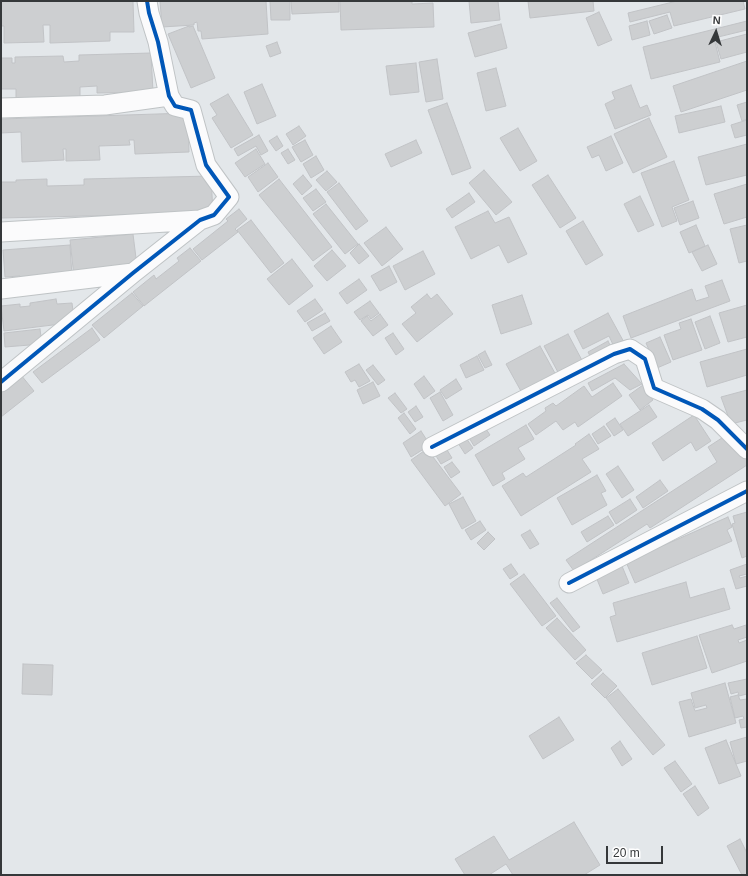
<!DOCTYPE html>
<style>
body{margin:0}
#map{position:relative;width:748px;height:876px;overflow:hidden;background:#e3e7ea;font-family:Arial,sans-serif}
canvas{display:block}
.frame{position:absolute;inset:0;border:2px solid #35383a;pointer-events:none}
.north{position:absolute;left:696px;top:12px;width:40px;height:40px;-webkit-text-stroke:3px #fff;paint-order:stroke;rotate:4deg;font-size:11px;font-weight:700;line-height:16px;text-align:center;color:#35383a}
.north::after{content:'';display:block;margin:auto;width:14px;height:18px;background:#35383a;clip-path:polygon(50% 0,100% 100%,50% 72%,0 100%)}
.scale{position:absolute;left:606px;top:846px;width:57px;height:18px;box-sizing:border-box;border:2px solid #35383a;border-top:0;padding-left:5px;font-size:12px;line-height:14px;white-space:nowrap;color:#35383a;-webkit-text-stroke:3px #fff;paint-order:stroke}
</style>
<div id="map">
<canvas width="748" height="876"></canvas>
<div class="frame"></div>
<div class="north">N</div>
<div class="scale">20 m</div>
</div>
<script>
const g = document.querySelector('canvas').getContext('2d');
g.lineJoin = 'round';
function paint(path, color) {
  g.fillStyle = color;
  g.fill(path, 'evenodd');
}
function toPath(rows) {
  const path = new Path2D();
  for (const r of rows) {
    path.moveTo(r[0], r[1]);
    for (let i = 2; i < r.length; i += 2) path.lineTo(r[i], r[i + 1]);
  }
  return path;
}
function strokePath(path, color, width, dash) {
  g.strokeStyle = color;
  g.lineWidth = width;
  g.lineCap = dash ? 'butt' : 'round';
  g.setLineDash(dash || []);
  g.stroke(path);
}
const building = toPath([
 [1,1,133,1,134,32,110,32,110,41,50,43,50,25,43,25,44,42,4,43,4,26,1,26,1,1],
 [160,1,266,1,268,34,202,39,201,31,198,31,197,22,194,23,194,25,162,27,160,1],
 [270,1,290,1,290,20,271,20,270,1],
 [291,1,339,1,339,12,292,14,291,1],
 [340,1,412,1,412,4,433,3,434,27,341,30,340,1],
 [469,1,500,1,498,1,500,20,471,23,469,1],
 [528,1,593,1,594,11,530,18,528,1],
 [677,1,743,1,745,9,674,26,670,12,630,22,628,13,677,1],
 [599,12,612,40,598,46,586,18,599,12],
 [667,15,672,28,654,34,649,21,667,15],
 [647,21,650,35,632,40,629,26,647,21],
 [747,21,747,30,714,38,720,62,651,79,643,47,747,21],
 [501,24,507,48,475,57,468,33,501,24],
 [189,26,189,27,193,26,215,78,191,88,168,34,189,26],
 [747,34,747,52,721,59,716,42,747,34],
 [277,42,281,53,270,57,266,46,277,42],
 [151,53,153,92,97,93,97,86,80,87,80,97,16,99,16,89,1,89,1,58,12,58,12,63,15,63,15,57,63,56,64,62,79,61,79,55,151,53],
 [437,59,443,99,426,102,419,62,437,59],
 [747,61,747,90,681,112,673,86,747,61],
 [416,63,419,92,390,95,386,66,416,63],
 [496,68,506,106,486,111,477,73,496,68],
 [262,84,276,116,257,124,244,92,262,84],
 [631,85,640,108,647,105,651,115,615,129,605,104,615,99,612,92,631,85],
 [228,94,253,135,231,148,212,118,217,115,210,104,228,94],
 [747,102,747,119,742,121,737,105,747,102],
 [447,103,471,168,452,175,428,110,447,103],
 [721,106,725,122,679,133,675,116,721,106],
 [188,113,189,152,135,154,134,140,129,140,130,145,99,146,100,160,66,161,66,149,63,149,64,160,22,162,21,132,1,133,1,119,188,113],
 [649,118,667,157,633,173,614,134,649,118],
 [747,120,747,135,735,138,731,125,747,120],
 [299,126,306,136,293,145,286,134,299,126],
 [518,128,537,161,520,171,500,138,518,128],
 [259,135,268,151,261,155,256,146,238,156,234,149,259,135],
 [277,136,283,146,276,151,269,141,277,136],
 [611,136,623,163,606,171,599,155,592,158,587,147,611,136],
 [305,140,313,155,301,162,292,147,305,140],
 [416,140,422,153,391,167,385,154,416,140],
 [747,144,747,175,706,185,698,157,747,144],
 [256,149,265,164,245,177,235,163,256,149],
 [288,149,295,160,288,164,281,153,288,149],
 [316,156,324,170,311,178,303,164,316,156],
 [674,161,689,200,672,207,677,221,662,227,641,173,674,161],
 [268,163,278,177,258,192,248,177,268,163],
 [484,170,512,202,496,215,469,183,484,170],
 [327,171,337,182,326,191,316,180,327,171],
 [303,175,312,186,302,195,293,184,303,175],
 [548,175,576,218,560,228,532,185,548,175],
 [211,176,213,213,1,218,1,182,16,182,16,180,47,179,47,186,84,185,84,179,211,176],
 [279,179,332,247,313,261,259,195,279,179],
 [339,183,368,221,356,230,327,192,339,183],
 [747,184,747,217,724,224,714,194,747,184],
 [316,189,326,202,313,211,303,198,316,189],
 [469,193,475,202,452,218,446,209,469,193],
 [640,196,654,225,638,232,624,204,640,196],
 [693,201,699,218,680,225,674,208,693,201],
 [326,204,358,244,345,254,313,214,326,204],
 [239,209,247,219,235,229,238,232,202,260,193,249,228,221,226,219,239,209],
 [488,211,495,223,509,217,527,254,508,263,499,245,471,259,455,227,488,211],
 [251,220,284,263,271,273,237,230,251,220],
 [583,221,603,255,586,265,566,231,583,221],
 [696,225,705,246,689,253,680,232,696,225],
 [747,225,747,261,739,263,730,229,747,225],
 [386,227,403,249,382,266,364,243,386,227],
 [133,234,137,266,74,277,70,240,133,234],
 [359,244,369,256,359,264,350,253,359,244],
 [70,245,72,276,21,281,20,276,5,277,3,250,70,245],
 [708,245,717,264,702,271,692,252,708,245],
 [190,248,201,261,144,306,133,292,154,275,156,279,179,261,177,258,190,248],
 [332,250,346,266,327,281,314,266,332,250],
 [423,251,435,274,405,290,393,266,423,251],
 [292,259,313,286,289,305,267,279,292,259],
 [389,266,397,282,380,291,371,276,389,266],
 [359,279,367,290,347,304,339,293,359,279],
 [722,280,730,301,631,338,623,316,692,289,696,301,709,297,705,286,722,280],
 [132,293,143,306,104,338,92,325,132,293],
 [427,294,431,299,437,294,453,314,417,342,402,324,416,313,411,307,427,294],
 [522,295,532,324,501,334,492,305,522,295],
 [56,299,57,304,72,303,74,319,69,323,4,331,1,306,20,304,20,307,30,306,30,303,56,299],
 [315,299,323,310,305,322,297,311,315,299],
 [370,301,379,313,371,319,368,315,360,320,354,312,370,301],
 [747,305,747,337,728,342,719,313,747,305],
 [325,313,330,321,312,331,307,323,325,313],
 [608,313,625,344,615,349,609,336,583,349,574,331,608,313],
 [380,314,388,325,373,336,361,321,367,316,371,321,380,314],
 [710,316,720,343,705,349,695,322,710,316],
 [691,319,702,350,673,360,664,335,681,329,679,323,691,319],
 [331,326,342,342,324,354,313,338,331,326],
 [92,328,100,340,42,383,33,372,92,328],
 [40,329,42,344,5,347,4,333,40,329],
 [393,333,404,349,396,355,385,338,393,333],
 [568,334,584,364,560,376,544,346,568,334],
 [660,337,671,362,657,368,646,343,660,337],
 [608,341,614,353,594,364,588,352,608,341],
 [540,346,556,375,522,393,506,364,540,346],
 [747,349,747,375,707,387,700,362,747,349],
 [485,351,492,365,485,368,478,355,485,351],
 [477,356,484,370,466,378,460,365,477,356],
 [359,364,370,381,359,387,355,380,351,382,345,372,359,364],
 [624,364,642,384,630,390,615,378,592,391,588,383,624,364],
 [373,365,385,380,378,385,366,370,373,365],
 [21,375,34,391,1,417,1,391,21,375],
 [424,376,435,391,424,399,414,384,424,376],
 [456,379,462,389,446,399,440,390,456,379],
 [373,382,380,396,363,404,357,390,373,382],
 [613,383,622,396,578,427,575,422,563,430,556,421,536,435,528,424,546,411,545,408,553,403,556,406,584,386,592,397,613,383],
 [643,385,653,400,640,410,629,395,643,385],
 [747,390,747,420,731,424,721,397,747,390],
 [440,392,453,415,443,421,430,398,440,392],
 [395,393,407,409,401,413,388,398,395,393],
 [649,405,657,417,628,436,620,424,649,405],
 [416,406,423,417,415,422,408,412,416,406],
 [404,413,416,429,410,434,398,418,404,413],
 [694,415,711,441,696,451,691,442,663,461,652,443,694,415],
 [615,418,623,430,614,436,606,424,615,418],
 [526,425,534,439,518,448,525,459,502,473,505,479,493,486,475,455,526,425],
 [484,426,490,435,474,446,468,436,484,426],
 [604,426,611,436,598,444,592,434,604,426],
 [421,431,430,445,411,457,403,443,421,431],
 [589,434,599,449,582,459,591,472,521,516,502,486,523,473,526,477,576,445,575,444,589,434],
 [728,434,747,456,747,465,650,528,647,524,574,571,566,560,717,462,708,447,728,434],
 [466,438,473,448,465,454,458,443,466,438],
 [444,445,452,458,441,464,433,451,444,445],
 [427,449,461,494,445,506,411,460,427,449],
 [452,462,460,472,451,478,444,467,452,462],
 [618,466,634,490,622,498,606,474,618,466],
 [597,475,606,491,601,493,607,505,572,525,557,498,597,475],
 [660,480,668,491,643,508,636,497,660,480],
 [463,497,476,521,462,529,449,504,463,497],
 [630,499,637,510,616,524,609,512,630,499],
 [747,512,747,556,742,558,732,524,735,523,733,516,747,512],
 [608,516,614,525,587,542,581,532,608,516],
 [728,517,732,527,727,530,732,541,635,583,626,562,728,517],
 [480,521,486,530,471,540,465,530,480,521],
 [530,530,539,544,530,549,521,535,530,530],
 [488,532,495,539,484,550,477,543,488,532],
 [511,564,518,574,510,579,503,569,511,564],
 [747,564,747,574,739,576,740,578,747,576,747,586,736,589,730,570,747,564],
 [622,566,629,583,603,594,596,577,622,566],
 [524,574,556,616,542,626,510,584,524,574],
 [686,582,690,598,724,588,730,609,617,642,610,617,616,615,613,603,686,582],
 [557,598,580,627,573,632,550,603,557,598],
 [557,618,586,650,575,660,546,628,557,618],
 [732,625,734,629,746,625,747,637,738,640,739,643,747,640,747,661,712,673,699,635,732,625],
 [697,636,707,668,652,685,642,653,697,636],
 [586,655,602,670,592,679,576,663,586,655],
 [23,664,53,665,52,695,22,694,23,664],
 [603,673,617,686,605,698,591,684,603,673],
 [747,679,747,694,739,696,738,692,731,694,728,683,747,679],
 [725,683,736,723,689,737,679,702,691,699,695,711,707,708,706,705,695,708,691,693,725,683],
 [618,689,665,745,653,755,606,698,618,689],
 [738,695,740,700,747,699,747,727,741,728,739,720,744,719,743,716,735,718,730,697,738,695],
 [559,717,574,740,543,759,529,736,559,717],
 [747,737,747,761,736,764,730,742,747,737],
 [726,740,741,776,719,784,705,748,726,740],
 [620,741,632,759,622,766,611,748,620,741],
 [675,761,692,784,681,792,664,768,675,761],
 [695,786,709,808,698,816,683,794,695,786],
 [574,822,600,865,584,875,513,875,506,864,489,875,465,875,455,859,494,836,509,860,574,822],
 [740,839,747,853,747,875,742,875,727,846,740,839]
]);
paint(building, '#cdcfd1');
strokePath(building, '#c1c3c6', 1);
const street = toPath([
 [1,108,105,105,169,96],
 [1,232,200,220],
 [1,289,133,273],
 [1,382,133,273,200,220,214,215,229,197,206,165,191,110,175,106,169,96,158,42,149,13,147,1],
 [432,447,614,354,630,349,645,359,654,388,702,409,718,420,747,449],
 [569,583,747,491]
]);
strokePath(street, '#bfc3c5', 21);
strokePath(street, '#fbfbfc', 19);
strokePath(toPath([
 [1,382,133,273,200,220,214,215,229,197,206,165,191,110,175,106,169,96,158,42,149,13,147,1],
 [432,447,614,354,630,349,645,359,654,388,702,409,718,420,747,449],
 [569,583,747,491]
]), '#0057b8', 4);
</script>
